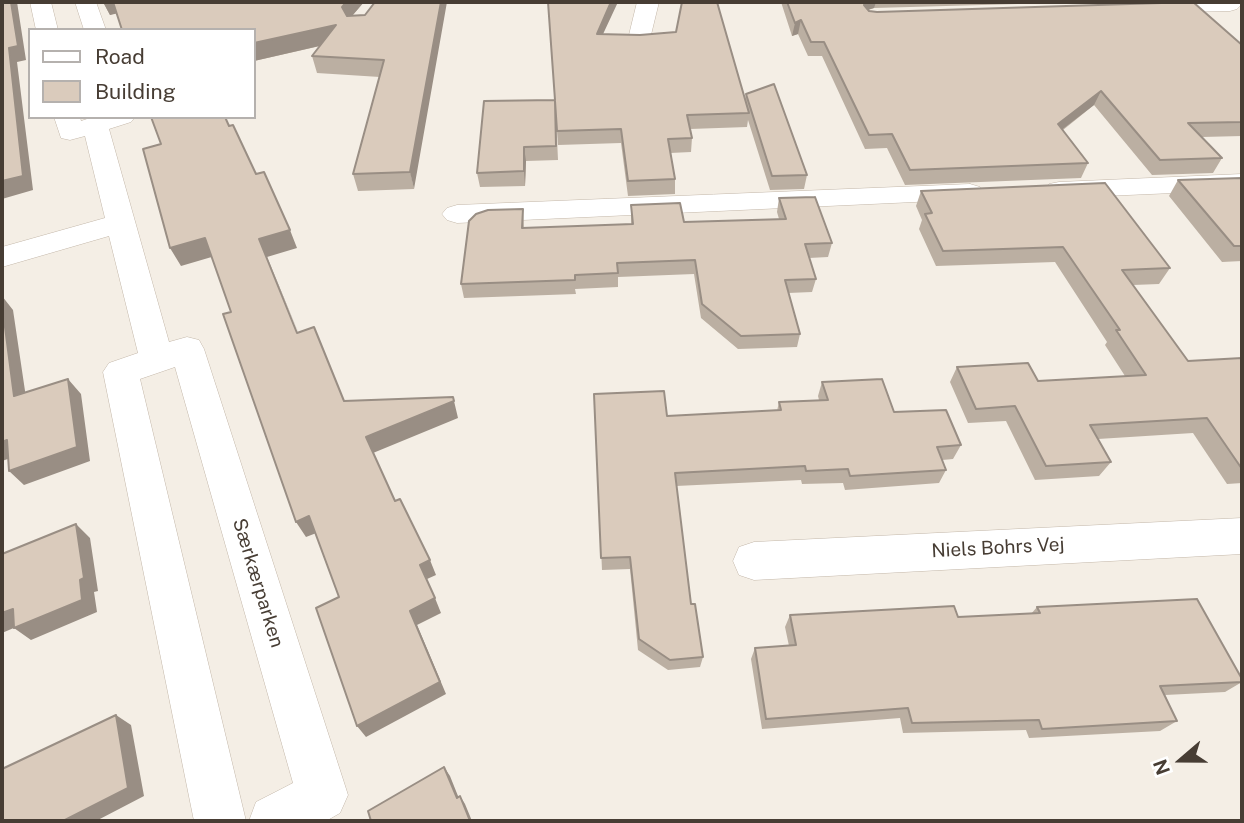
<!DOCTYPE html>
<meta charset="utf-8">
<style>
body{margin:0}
#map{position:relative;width:1244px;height:823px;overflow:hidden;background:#f4eee5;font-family:"Public Sans",sans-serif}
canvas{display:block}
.frame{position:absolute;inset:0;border:4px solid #473d34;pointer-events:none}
.legend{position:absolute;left:28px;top:28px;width:228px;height:91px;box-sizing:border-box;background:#fff;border:2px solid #b5b1ae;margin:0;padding:9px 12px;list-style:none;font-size:21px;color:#473d34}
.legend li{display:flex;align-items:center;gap:14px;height:35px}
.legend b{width:35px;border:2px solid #b5b1ae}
.north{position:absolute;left:1146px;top:725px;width:70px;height:70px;-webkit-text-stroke:5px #fff;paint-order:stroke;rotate:250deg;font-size:19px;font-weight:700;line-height:28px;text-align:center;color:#473d34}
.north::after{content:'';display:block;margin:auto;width:24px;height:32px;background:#473d34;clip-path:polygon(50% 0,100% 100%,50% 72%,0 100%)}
</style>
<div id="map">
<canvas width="1244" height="823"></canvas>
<div class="frame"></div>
<ul class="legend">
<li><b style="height:9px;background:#fff"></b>Road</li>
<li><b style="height:19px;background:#dacbbc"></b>Building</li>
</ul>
<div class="north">N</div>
</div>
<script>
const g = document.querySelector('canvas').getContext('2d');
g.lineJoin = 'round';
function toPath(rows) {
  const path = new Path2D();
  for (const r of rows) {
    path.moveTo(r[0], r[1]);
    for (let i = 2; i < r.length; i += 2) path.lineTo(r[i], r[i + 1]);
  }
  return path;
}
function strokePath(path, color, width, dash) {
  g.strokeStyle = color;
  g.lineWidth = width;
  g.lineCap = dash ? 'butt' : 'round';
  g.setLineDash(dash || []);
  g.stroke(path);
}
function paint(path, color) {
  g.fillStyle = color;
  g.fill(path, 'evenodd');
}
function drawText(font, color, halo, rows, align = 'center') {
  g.font = font + ' "Public Sans",sans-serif';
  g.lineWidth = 6;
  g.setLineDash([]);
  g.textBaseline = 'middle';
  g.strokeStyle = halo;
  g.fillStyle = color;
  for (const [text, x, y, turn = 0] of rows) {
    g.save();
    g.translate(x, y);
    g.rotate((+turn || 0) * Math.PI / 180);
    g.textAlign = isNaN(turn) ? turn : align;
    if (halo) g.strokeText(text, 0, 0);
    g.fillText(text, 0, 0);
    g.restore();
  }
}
const minor = toPath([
 [30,2,51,2,58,30,36,30,30,2],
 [75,2,96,2,106,30,84,30,75,2],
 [637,2,659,2,650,39,647,44,639,46,631,44,628,39,637,2],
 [1148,2,1238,2,1241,5,1237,9,1230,11,1140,13,1137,8,1140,3,1148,2],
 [54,117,80,117,81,121,93,117,135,117,131,122,109,129,169,342,187,337,199,340,204,349,348,795,340,813,326,821,249,821,256,802,293,783,175,367,140,379,246,821,194,821,103,372,109,363,138,353,109,236,2,267,2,247,105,218,85,136,70,140,61,138,54,117],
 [1242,174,1242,190,1059,198,1049,196,1045,190,1049,184,1059,182,1242,174],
 [970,184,980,187,984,193,980,199,457,223,447,220,442,214,447,208,457,205,970,184],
 [1242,518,1242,554,754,580,739,575,733,561,739,547,754,542,1242,518]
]);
strokePath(minor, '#c3b7a9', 1);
paint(minor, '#fff');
paint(toPath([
 [103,2,364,2,352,16,365,15,375,2,414,189,358,191,353,174,380,77,317,73,312,56,320,46,254,61,116,13,110,15],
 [781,2,1090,2,874,8,868,10,869,11,1242,45,1242,136,1202,137,1222,158,1213,173,1152,175,1094,105,1063,130,1088,163,1081,178,905,185,887,148,865,149,822,56,808,56,798,34,792,36],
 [603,34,745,99,746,94,807,175,804,189,770,190,748,120,747,127,690,129,692,138,691,152,670,153,675,179,675,194,628,196,621,143,558,145,556,117,558,160,526,161,525,186,480,187,477,173,555,100],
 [1242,178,1242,261,1222,262,1169,196,1178,180],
 [921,191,1170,268,1159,284,1133,285,1188,361,1242,358,1242,483,1227,484,1193,433,1098,439,1111,462,1099,476,1035,480,1006,421,968,423,950,382,957,367,1038,381,1125,376,1105,345,1107,342,1055,262,936,266,919,229,922,220,916,206],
 [779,198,832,243,828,257,809,258,816,279,812,292,788,293,800,334,797,347,738,349,701,318,694,274,618,277,618,287,575,289,576,294,464,298,461,284,523,209,524,228,631,224,631,205,684,222,779,219,777,212],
 [822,382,894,412,961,445,953,459,942,460,946,470,939,483,845,490,843,483,802,484,801,480,676,486,691,604,703,657,700,667,668,670,638,650,630,569,602,570,594,394,667,416,777,411,779,402,819,400,818,396],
 [1037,607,1242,679,1242,682,1225,692,1165,695,1177,721,1160,731,1029,738,1026,730,903,733,900,718,762,729,751,659,755,648,789,646,785,627,790,615,958,617,1031,614]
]), '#bbafa2');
paint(toPath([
 [11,2,17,2,26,60,17,62,33,190,2,199],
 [103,2,113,2,119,13,110,15],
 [346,2,364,2,346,23,342,7],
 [441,2,447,2,414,189,410,172],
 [611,2,618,2,597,47,597,34],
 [865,2,876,2,874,8,864,11,861,18],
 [801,20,798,34,792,36,795,23],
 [336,25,341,41,254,61,254,43],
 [1101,91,1094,105,1051,138,1058,124],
 [524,147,526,161,525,186,524,171],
 [290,230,297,248,267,257,306,351,259,239],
 [205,238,215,256,181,266,170,248],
 [2,296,13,310,28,411,14,396,2,304],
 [68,379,81,394,90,461,24,485,9,471],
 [454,401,458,418,373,453,366,437],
 [7,440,22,454,2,461,2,442],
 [309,516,319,532,306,537,296,522],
 [76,524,90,538,98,591,94,592,97,612,31,640,14,628],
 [430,560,436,575,427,579,420,565],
 [435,598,441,613,417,625,446,694,366,737,357,726,410,611],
 [13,609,30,621,2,633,2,613],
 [116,715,131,725,144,796,96,821,63,821],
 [444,767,450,776,462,806,457,798],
 [460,796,465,804,472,821,470,821]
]), '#998e84');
const building = toPath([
 [2,2,11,2,18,46,9,48,23,176,2,181,2,2],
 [113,2,346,2,342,7,347,16,365,15,375,2,441,2,410,172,353,174,384,60,312,56,336,25,254,43,254,30,122,30,113,2],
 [548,2,611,2,597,34,640,35,676,32,682,2,717,2,749,113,687,115,692,138,668,139,675,179,628,181,621,129,557,131,555,101,556,146,524,147,524,171,477,173,484,101,555,100,548,2],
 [787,2,865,2,864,5,869,11,877,12,1193,2,1242,45,1242,122,1188,123,1222,158,1160,160,1101,91,1058,124,1088,163,910,170,892,134,869,135,824,42,811,42,801,20,795,23,787,2],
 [774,84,807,175,772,176,746,94,774,84],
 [151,117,225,117,229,126,233,125,256,174,264,172,290,230,259,239,297,333,314,327,344,401,453,397,454,401,366,437,395,501,400,499,430,560,420,565,435,598,410,611,440,682,357,726,316,608,339,597,309,516,296,522,223,314,231,312,205,238,170,248,143,149,161,144,151,117],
 [1242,178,1242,246,1234,246,1178,180,1242,178],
 [1105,183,1170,268,1122,270,1188,361,1242,358,1242,469,1207,418,1090,425,1111,462,1046,466,1015,406,976,409,957,367,1028,363,1038,381,1146,375,1116,330,1120,330,1063,247,943,251,925,214,932,213,921,191,1105,183],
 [815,197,832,243,805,244,816,279,785,280,800,334,741,336,702,304,695,260,617,263,618,273,575,275,575,280,461,284,469,221,476,214,488,210,523,209,522,228,633,224,631,205,680,203,684,222,786,219,779,198,815,197],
 [2,304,14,396,68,379,77,447,9,471,7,440,2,442,2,304],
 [882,379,894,412,946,410,961,445,937,447,946,470,850,476,848,469,806,471,805,466,675,473,691,604,695,604,703,657,670,660,639,639,630,557,601,558,594,394,664,391,667,416,781,410,779,402,828,400,822,382,882,379],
 [76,524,84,578,80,580,82,600,14,628,13,609,2,613,2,554,76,524],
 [1197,599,1242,679,1242,682,1160,686,1177,721,1042,729,1039,720,912,723,908,708,766,719,755,648,796,645,790,615,954,606,958,617,1040,613,1037,607,1197,599],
 [116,715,128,788,63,821,2,821,2,769,116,715],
 [444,767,457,798,460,796,470,821,371,821,368,811,444,767]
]);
paint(building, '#dacbbc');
strokePath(building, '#998e84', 2);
drawText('19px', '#473d34', '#fff', [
 ["Niels Bohrs Vej",998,548,-3],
 ["Særkærparken",258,583,73]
]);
</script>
